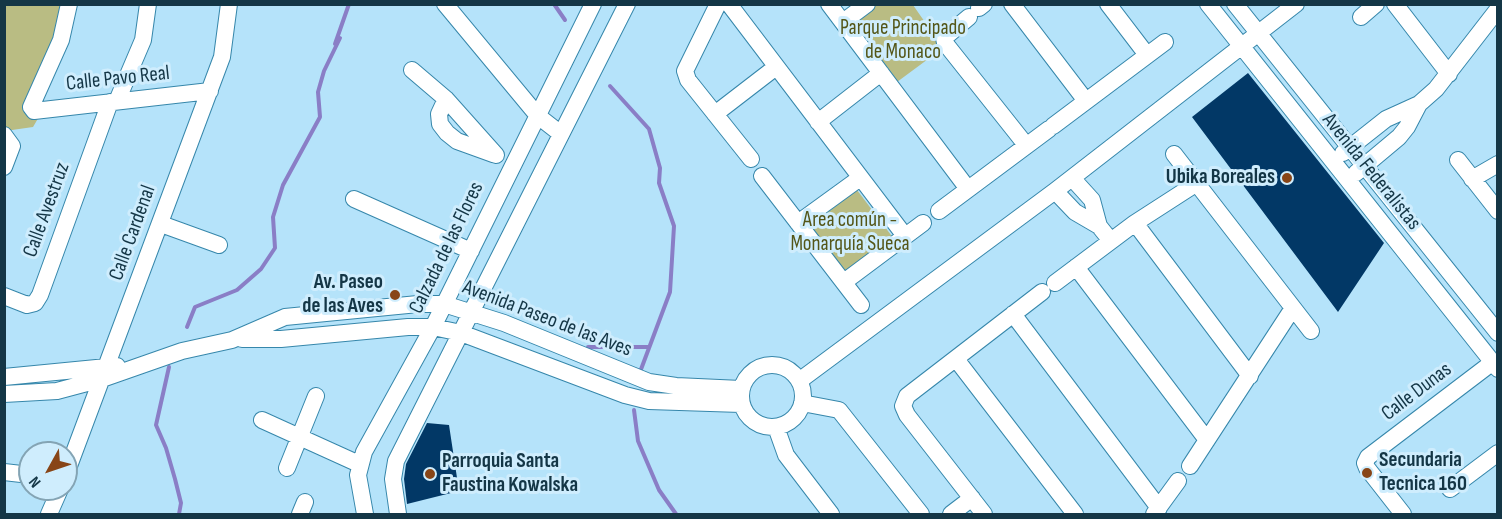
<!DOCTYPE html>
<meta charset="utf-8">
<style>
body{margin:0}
#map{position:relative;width:1502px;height:519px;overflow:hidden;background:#b5e3fa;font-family:"Sofia Sans Condensed",sans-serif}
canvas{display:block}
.frame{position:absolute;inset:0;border:6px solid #143646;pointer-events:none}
.north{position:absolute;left:18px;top:441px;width:60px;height:60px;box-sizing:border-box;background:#cfedfd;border:2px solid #84a4b4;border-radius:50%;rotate:230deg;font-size:16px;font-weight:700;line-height:24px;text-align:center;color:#143646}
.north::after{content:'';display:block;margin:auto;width:21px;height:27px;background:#884517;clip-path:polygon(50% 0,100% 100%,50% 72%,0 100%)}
</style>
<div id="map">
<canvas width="1502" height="519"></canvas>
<div class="frame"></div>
<div class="north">N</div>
</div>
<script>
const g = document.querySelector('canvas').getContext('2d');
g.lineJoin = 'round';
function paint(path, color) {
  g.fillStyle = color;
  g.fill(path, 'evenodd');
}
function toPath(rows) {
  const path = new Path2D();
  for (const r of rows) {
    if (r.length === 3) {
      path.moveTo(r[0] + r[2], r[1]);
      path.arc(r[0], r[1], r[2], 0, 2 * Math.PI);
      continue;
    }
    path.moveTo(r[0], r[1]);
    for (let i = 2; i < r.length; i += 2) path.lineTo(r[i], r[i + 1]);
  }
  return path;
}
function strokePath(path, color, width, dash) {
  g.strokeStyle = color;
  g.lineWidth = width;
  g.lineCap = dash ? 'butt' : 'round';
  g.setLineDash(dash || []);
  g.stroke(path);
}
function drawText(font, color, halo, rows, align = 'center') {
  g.font = font + ' "Sofia Sans Condensed",sans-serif';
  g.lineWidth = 6;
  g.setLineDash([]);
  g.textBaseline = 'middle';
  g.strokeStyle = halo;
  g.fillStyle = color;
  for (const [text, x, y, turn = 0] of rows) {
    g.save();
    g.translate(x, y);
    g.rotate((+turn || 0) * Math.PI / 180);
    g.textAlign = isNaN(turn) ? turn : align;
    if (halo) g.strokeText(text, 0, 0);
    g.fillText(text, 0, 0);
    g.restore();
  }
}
paint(toPath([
 [4,5,64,5,30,110,43,110,33,127,5,131],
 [875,5,913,5,943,48,897,82,858,27,863,15],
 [857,190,894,239,844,276,807,228]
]), '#b9bc83');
strokePath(toPath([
 [554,4,565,20],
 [610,86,649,129,660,168,659,183,674,226,670,292,640,372],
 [187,327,195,307,237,290,261,269,275,248,273,217,283,185,320,117,318,92,324,71,340,38,335,44,349,4],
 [588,347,648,347],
 [169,367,156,425,166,448,175,479,181,503,179,514],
 [634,410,638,441,659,490,676,514]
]), '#8a7ec6', 4);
paint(toPath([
 [1248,73,1384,243,1338,312,1192,117],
 [427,423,449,425,459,491,407,504,404,479,406,464]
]), '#023866');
const minor = toPath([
 [69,4,61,40,31,107,34,111,210,91],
 [445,4,538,116,561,134],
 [718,4,685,71,688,80,751,159],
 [729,4,905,236],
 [829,4,968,189],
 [1012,4,1086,101],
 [1108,4,1147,55],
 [1208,4,1498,369],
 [1235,4,1498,333],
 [1395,4,1449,74],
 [979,8,984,4],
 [969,17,944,38,945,43,1026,145],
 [1361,17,1376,4],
 [843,22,867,4],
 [412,70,446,99,496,155],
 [446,99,439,114,440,124,447,133,457,141,493,154],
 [117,101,143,40,148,4],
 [715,114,776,67],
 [818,122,881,73],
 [1053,126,1165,42],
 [4,135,12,146,4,167],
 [1343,153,1386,119,1419,104,1436,89,1498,9],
 [1174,154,1311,331],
 [1458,160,1498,211],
 [1356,173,1399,137,1407,127,1419,104],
 [762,176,861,305],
 [1072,178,1092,200,1099,226],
 [1472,179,1498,164],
 [1055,191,1075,212,1099,226,1111,241],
 [354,199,471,251],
 [939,211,1049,129],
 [798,223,860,178],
 [1135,223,1250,376],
 [161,224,219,245],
 [1076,267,1207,440],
 [844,282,923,223],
 [1055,283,1135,223,1197,183],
 [4,296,27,305,35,303,40,295,110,102],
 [1013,314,1159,508],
 [242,339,281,339,408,327,433,327,461,333,625,395,649,401,741,404],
 [956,359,1075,514],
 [772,396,31],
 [4,377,117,366],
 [799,381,1055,191,1296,4],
 [4,394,57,391,102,379,182,351,232,340,285,317,418,304,444,304,504,323,649,382,676,386,741,389],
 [802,403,839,410,921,514],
 [262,420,359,464],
 [776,427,786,455,831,514],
 [1190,466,1293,308],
 [287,468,316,396],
 [4,472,30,475],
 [66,474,222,57,229,4],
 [1450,489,1498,453],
 [49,514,60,489],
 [300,514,305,502],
 [365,514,358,475,364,452,433,327,593,4],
 [398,514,393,479,396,461,627,4],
 [951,514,972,498],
 [984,514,907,415,903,406,907,396,1042,292],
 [1154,514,1178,481],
 [1403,514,1367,468,1365,463,1368,457,1493,362]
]);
strokePath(minor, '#3687ab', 18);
strokePath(minor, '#fff', 16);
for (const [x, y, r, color] of [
 [1287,178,6,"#884517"],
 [395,295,6,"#884517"],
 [1367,473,6,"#884517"],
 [430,474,6,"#884517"]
]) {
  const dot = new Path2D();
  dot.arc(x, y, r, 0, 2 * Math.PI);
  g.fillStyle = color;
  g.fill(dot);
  strokePath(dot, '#cfedfd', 2);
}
drawText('21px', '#545618', '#cfedfd', [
 ["Parque Principado",903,29],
 ["de Monaco",903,53],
 ["Area común -",850,221],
 ["Monarquía Sueca",850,245]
]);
drawText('21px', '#143646', '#cfedfd', [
 ["Calle Pavo Real",118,79,-6],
 ["Avenida Federalistas",1371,172,51],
 ["Calle Avestruz",47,210,-70],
 ["Calle Cardenal",133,233,-70],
 ["Calzada de las Flores",447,248,-64],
 ["Avenida Paseo de las Aves",547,319,21],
 ["Calle Dunas",1417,392,-37]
]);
drawText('bold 21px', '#143646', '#cfedfd', [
 ["Ubika Boreales",1275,178],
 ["Av. Paseo",383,283],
 ["de las Aves",383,307],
 ["Secundaria",1379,461,"left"],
 ["Tecnica 160",1379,485,"left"],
 ["Parroquia Santa",442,462,"left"],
 ["Faustina Kowalska",442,486,"left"]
], 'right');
</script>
